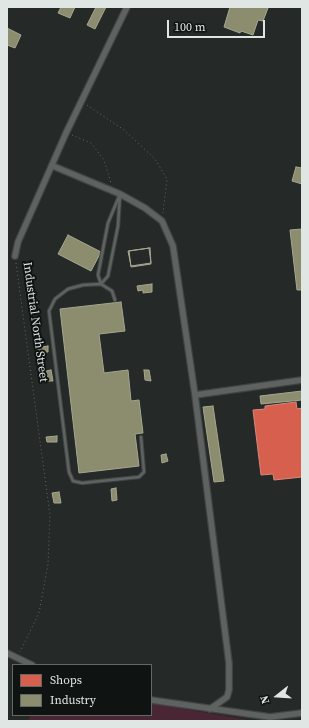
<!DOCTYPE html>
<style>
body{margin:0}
#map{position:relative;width:309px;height:728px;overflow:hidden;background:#252a29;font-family:"Source Serif 4",serif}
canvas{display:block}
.frame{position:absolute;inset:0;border:8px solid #dfe6e4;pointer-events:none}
.legend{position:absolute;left:12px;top:664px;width:140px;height:52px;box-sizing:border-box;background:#0f1413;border:1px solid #626867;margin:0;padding:5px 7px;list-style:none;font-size:12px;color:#dfe6e4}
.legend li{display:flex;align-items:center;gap:8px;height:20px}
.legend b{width:20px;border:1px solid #626867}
.north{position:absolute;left:257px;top:676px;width:40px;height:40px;-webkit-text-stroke:3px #0f1413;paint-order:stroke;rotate:253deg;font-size:11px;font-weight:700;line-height:16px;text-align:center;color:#dfe6e4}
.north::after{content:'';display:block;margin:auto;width:14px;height:18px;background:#dfe6e4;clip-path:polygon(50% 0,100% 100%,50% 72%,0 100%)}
.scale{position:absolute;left:167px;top:20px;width:98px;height:18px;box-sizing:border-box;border:2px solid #dfe6e4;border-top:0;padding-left:5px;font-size:12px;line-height:14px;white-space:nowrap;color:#dfe6e4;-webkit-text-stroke:3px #0f1413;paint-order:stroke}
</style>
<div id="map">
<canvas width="309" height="728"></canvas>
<div class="frame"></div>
<ul class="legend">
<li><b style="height:11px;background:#d6604d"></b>Shops</li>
<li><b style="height:11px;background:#8c8c6e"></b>Industry</li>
</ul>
<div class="north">N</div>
<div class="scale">100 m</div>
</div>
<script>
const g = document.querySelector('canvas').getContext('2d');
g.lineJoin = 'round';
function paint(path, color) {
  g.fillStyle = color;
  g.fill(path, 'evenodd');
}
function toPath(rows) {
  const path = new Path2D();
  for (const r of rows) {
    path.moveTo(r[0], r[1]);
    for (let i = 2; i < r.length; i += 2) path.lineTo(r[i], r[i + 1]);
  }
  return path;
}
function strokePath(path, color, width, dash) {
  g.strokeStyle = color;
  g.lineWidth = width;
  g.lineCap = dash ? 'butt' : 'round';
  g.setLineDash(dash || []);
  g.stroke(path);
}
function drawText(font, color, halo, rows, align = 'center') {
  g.font = font + ' "Source Serif 4",serif';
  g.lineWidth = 4;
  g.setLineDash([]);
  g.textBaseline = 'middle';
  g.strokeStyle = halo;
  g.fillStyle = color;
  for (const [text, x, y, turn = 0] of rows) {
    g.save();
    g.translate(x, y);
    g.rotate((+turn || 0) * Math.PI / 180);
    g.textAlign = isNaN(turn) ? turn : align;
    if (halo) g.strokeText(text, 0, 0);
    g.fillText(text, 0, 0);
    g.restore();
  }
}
paint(toPath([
 [151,703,253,721,28,721,31,715,151,715]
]), '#4a2634');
const shops = toPath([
 [296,402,297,409,302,408,302,477,274,480,273,474,261,475,253,410,265,409,265,406,296,402]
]);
paint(shops, '#d6604d');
strokePath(shops, '#d9887a', 1);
const industry = toPath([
 [61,7,75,7,70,18,58,13,61,7],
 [96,7,106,7,95,29,87,25,96,7],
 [230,7,265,7,268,8,263,21,258,20,253,35,241,31,240,33,224,27,230,7],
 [7,28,21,35,15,48,7,45,7,28],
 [296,167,302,168,302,184,292,181,296,167],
 [302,229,302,290,297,290,290,230,302,229],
 [68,235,101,252,91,271,58,254,68,235],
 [149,248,151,263,131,266,128,251,149,248],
 [150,248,151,264,131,267,129,251,150,248],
 [152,284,152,292,143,293,143,290,138,291,137,286,152,284],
 [121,302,125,331,99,334,104,373,128,370,131,401,139,400,143,433,135,434,139,466,79,473,60,309,121,302],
 [48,346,48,352,37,352,37,348,48,346],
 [51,370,53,381,42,381,41,372,51,370],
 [144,370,149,370,151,381,145,380,144,370],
 [302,391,302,400,261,404,260,396,302,391],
 [213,406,224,481,214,482,203,407,213,406],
 [57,436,57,442,47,442,46,437,57,436],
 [166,454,168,461,162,463,161,455,166,454],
 [116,488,117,500,112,501,111,489,116,488],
 [59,492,61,503,54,503,52,493,59,492]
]);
paint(industry, '#8c8c6e');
strokePath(industry, '#a5a791', 1);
const service = toPath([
 [120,194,118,226,108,276,101,284,98,275,108,223,120,194],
 [115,300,112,291,101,284,83,285,68,289,55,299,49,311,69,472,73,481,82,483,139,477,144,472,141,437]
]);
const minor = toPath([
 [53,166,120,194,145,208,162,221,173,246,195,395,229,663,229,690,227,697,210,709],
 [15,256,18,242,66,133,127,7],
 [195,395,302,380],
 [7,653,32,665],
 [151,700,270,717,302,713]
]);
strokePath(service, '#404544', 4.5);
strokePath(minor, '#404544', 8);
strokePath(toPath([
 [87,105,124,130,155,159,167,179,163,213],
 [72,135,91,143,104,160,111,183],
 [16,263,50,515,48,564,39,613,20,652]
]), '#646867', 1, [1, 3]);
strokePath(service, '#5e6361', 2.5);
strokePath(minor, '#5e6361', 5.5);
drawText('12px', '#dfe6e4', '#0f1413', [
 ["Industrial North Street",35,322,82]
]);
</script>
